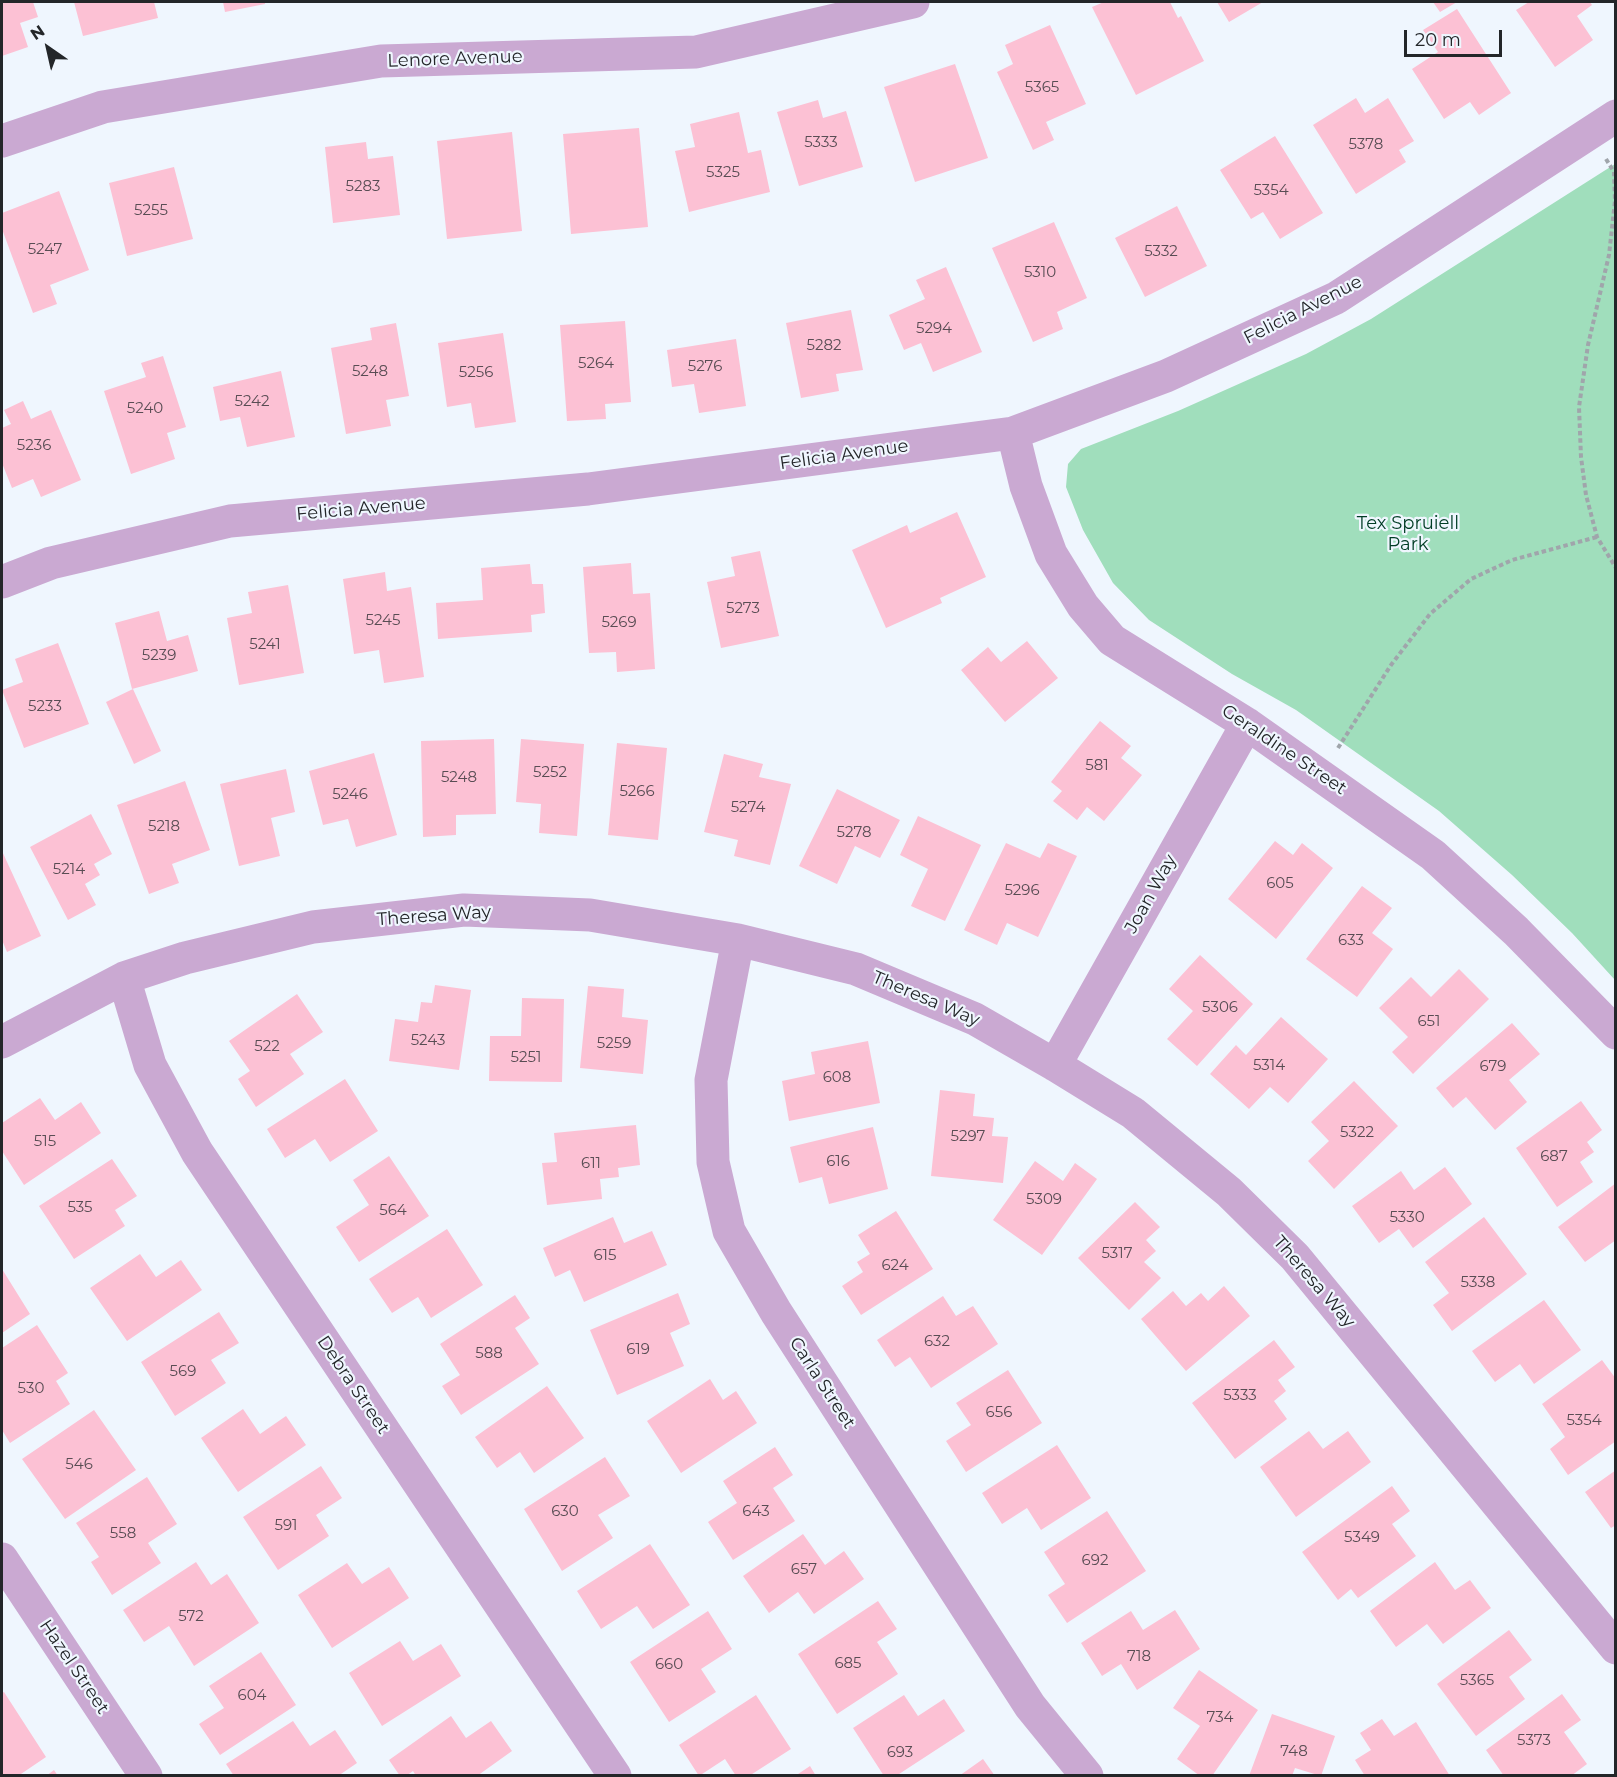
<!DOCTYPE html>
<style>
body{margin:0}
#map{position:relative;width:1617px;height:1777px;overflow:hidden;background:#eff6fe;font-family:Montserrat,sans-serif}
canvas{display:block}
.frame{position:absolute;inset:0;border:3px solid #232629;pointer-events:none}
.north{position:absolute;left:18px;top:18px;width:60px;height:60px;-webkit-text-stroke:4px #eff6fe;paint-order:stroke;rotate:326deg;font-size:16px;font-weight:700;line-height:24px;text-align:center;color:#232629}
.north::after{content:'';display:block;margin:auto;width:21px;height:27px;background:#232629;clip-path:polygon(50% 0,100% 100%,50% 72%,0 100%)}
.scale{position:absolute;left:1404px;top:30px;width:98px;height:27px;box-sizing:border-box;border:3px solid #232629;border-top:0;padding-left:8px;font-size:18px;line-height:21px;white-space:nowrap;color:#232629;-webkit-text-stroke:4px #eff6fe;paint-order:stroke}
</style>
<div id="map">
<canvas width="1617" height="1777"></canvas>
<div class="frame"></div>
<div class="north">N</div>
<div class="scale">20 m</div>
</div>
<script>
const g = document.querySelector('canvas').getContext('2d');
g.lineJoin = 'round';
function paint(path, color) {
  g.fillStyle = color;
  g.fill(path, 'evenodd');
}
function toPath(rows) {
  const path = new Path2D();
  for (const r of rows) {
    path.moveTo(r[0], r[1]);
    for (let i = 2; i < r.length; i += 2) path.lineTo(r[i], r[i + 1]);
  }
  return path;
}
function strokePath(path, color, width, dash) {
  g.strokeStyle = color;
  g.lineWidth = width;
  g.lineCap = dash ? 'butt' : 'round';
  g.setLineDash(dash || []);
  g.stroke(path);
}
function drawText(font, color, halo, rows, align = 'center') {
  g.font = font + ' Montserrat,sans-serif';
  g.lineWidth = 4.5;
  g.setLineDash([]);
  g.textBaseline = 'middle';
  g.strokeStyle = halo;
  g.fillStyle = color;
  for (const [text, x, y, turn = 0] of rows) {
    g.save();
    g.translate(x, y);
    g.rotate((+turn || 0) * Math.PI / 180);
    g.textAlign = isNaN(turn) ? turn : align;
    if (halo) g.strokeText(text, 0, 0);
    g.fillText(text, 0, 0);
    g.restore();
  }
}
paint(toPath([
 [1615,164,1615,980,1572,933,1512,875,1439,811,1296,710,1232,674,1149,620,1113,583,1083,530,1066,487,1068,464,1081,449,1178,411,1306,354,1371,319]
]), '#a0debc');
paint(toPath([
 [2,2,33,2,38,17,20,23,28,47,2,56],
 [74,2,154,2,158,18,83,36],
 [223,2,265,2,265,4,225,12],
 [1104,2,1170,2,1178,18,1181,16,1204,61,1136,95,1092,7],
 [1217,2,1263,2,1229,22],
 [1433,2,1457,2,1440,12],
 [1529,2,1590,2,1592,5,1577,16,1593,40,1555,67,1516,10],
 [1457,9,1511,93,1479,115,1470,102,1444,119,1412,69,1438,52,1423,30],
 [1050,25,1086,104,1046,122,1054,140,1033,150,997,72,1013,64,1005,45],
 [955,64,988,158,915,182,884,87],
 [1356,98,1365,113,1388,98,1414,141,1399,150,1406,162,1356,194,1313,125],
 [818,100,823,118,846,111,863,167,799,186,777,112],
 [739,112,748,153,761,150,770,192,689,212,675,151,695,147,690,124],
 [639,128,648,227,571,234,563,134],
 [512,132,522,231,447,239,437,141],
 [1275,136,1323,213,1280,239,1263,212,1251,219,1220,170],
 [366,142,368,159,393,156,400,215,333,223,325,147],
 [174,167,193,239,127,256,109,183],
 [59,191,89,270,50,285,57,304,33,313,2,229,2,213],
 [1177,206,1207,266,1145,297,1115,238],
 [1054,222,1087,298,1057,312,1063,329,1033,342,992,248],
 [946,267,982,352,933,372,921,343,904,350,889,315,925,299,916,280],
 [851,310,863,370,836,374,839,391,801,398,786,323],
 [625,321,631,402,605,404,606,419,567,421,560,325],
 [396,323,409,396,386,400,391,426,346,434,331,348,372,340,370,328],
 [503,333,516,422,475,428,471,403,447,407,438,343],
 [736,339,746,406,699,413,694,384,672,387,667,350],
 [163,356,186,427,167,433,175,459,131,474,104,391,146,377,141,363],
 [281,371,295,437,247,447,240,417,220,421,213,387],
 [23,401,31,419,51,410,81,480,41,497,33,479,12,488,2,463,2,428,11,424,4,410],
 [957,512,986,577,940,598,942,603,886,628,852,550,907,525,910,533],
 [760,551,779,636,721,648,707,582,735,576,731,557],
 [631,563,633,594,650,593,655,669,617,672,616,652,589,653,583,567],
 [530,564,532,584,543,584,545,613,531,615,532,632,438,639,436,603,483,600,481,568],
 [385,572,387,591,411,587,424,677,384,683,379,650,354,654,343,579],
 [288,585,304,673,239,685,227,618,252,613,248,592],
 [159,611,167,641,188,635,198,671,132,689,115,623],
 [1027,641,1058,678,1005,722,961,670,988,647,1001,662],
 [58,643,89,724,24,748,2,690,23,682,15,659],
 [133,689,161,751,134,764,106,702],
 [1100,721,1131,746,1121,758,1142,775,1104,821,1087,807,1077,820,1053,801,1062,791,1051,782],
 [494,739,496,814,456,815,456,835,423,837,421,741],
 [521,739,584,744,577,836,539,833,541,804,516,802],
 [617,743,667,748,658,840,608,835],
 [374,753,397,835,356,847,348,819,323,825,309,771],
 [724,754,763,764,759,777,791,784,770,865,734,856,738,840,704,832],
 [286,769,295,812,271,818,280,856,239,866,220,784],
 [185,781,210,850,172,864,179,883,149,894,117,805],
 [837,789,900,820,880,858,855,846,837,884,799,866],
 [91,814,112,854,94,864,100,875,85,884,96,905,68,920,30,847],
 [918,816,981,845,945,921,911,906,928,869,900,855],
 [1275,841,1293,855,1302,843,1333,868,1276,939,1228,899],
 [1006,843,1040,858,1048,843,1077,856,1038,937,1007,923,997,945,964,930],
 [2,851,41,936,7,952,2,940],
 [1362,886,1392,908,1372,933,1393,949,1357,997,1306,959],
 [1200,955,1253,1004,1197,1066,1167,1039,1193,1011,1169,989],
 [1459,969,1489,999,1413,1074,1392,1052,1408,1037,1379,1008,1411,977,1431,997],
 [435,985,471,990,459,1070,389,1061,395,1019,418,1022,421,1002,432,1003],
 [588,986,624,989,622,1017,648,1020,643,1074,580,1068],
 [297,994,323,1032,290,1054,304,1074,256,1107,238,1079,250,1071,229,1041],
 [522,998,564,999,562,1082,489,1081,490,1036,521,1036],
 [1281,1017,1328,1059,1288,1103,1270,1087,1249,1109,1210,1074,1236,1045,1246,1055],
 [1512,1023,1540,1054,1509,1080,1527,1102,1495,1130,1466,1097,1453,1108,1436,1088],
 [868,1041,880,1103,789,1121,782,1081,815,1074,811,1052],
 [345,1079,378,1131,330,1162,315,1139,285,1158,267,1129],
 [1354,1081,1398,1126,1334,1189,1308,1161,1329,1141,1311,1122],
 [940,1090,975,1094,973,1116,994,1118,992,1136,1008,1137,1003,1183,931,1176],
 [40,1098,55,1120,81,1102,101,1133,24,1185,2,1151,2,1123],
 [1581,1101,1602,1130,1587,1142,1594,1152,1580,1162,1593,1182,1557,1207,1516,1148],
 [636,1125,640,1165,618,1168,619,1177,600,1179,602,1199,547,1205,542,1163,557,1162,554,1133],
 [873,1127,888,1189,829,1204,822,1177,799,1183,790,1147],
 [389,1156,429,1216,359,1262,336,1227,369,1205,353,1180],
 [112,1159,137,1196,115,1210,125,1226,74,1259,39,1206],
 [1035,1161,1063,1181,1075,1163,1097,1179,1042,1255,993,1220],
 [1445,1167,1472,1204,1413,1248,1399,1229,1379,1243,1352,1206,1401,1171,1414,1190],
 [1616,1183,1616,1240,1585,1262,1558,1227],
 [1135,1202,1160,1227,1146,1240,1156,1251,1144,1262,1161,1278,1129,1310,1078,1258],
 [896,1211,933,1269,861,1315,842,1286,863,1272,857,1262,870,1254,858,1235],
 [613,1217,624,1243,652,1231,667,1265,584,1302,570,1270,555,1277,543,1248],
 [1484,1217,1527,1274,1452,1331,1433,1305,1449,1293,1425,1262],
 [447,1229,483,1285,431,1318,418,1297,392,1313,369,1279],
 [140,1254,156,1277,181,1260,202,1290,127,1341,90,1288],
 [2,1269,30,1314,2,1333],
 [1224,1286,1250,1316,1186,1371,1141,1319,1173,1291,1186,1306,1201,1293,1208,1301],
 [678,1293,690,1324,670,1333,684,1366,617,1395,590,1330],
 [515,1295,530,1318,515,1328,539,1364,461,1415,442,1386,460,1375,440,1344],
 [943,1296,956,1316,973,1306,998,1344,931,1388,910,1357,895,1367,877,1340],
 [1544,1300,1581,1350,1534,1384,1520,1364,1495,1382,1472,1351],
 [219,1312,239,1343,211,1360,226,1383,175,1416,141,1362],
 [37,1325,68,1373,56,1381,70,1404,10,1443,2,1430,2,1348],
 [1274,1340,1295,1367,1278,1380,1286,1391,1274,1401,1287,1419,1235,1459,1192,1403],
 [1602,1360,1616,1379,1616,1441,1568,1475,1550,1449,1565,1437,1542,1404],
 [1008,1370,1042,1423,966,1472,946,1441,971,1425,956,1403],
 [710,1379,723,1400,736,1391,757,1423,681,1473,647,1421],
 [547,1386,584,1438,534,1473,520,1452,497,1468,475,1437],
 [243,1409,260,1434,286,1416,306,1445,238,1492,201,1438],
 [94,1410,136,1470,65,1519,22,1459],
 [1309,1431,1323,1449,1348,1431,1371,1462,1296,1517,1260,1467],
 [1057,1445,1091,1498,1041,1530,1027,1508,1002,1524,982,1493],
 [775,1447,793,1475,773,1488,795,1521,733,1560,708,1522,737,1503,723,1481],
 [605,1457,630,1496,598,1515,613,1538,562,1571,524,1509],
 [321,1466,342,1498,316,1515,329,1536,278,1570,243,1517],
 [1616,1470,1616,1525,1611,1528,1585,1492],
 [147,1477,177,1524,148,1543,161,1563,112,1595,91,1562,99,1557,76,1523],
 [1392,1486,1410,1511,1392,1524,1416,1556,1358,1598,1351,1589,1338,1600,1302,1552],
 [1107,1511,1146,1571,1067,1623,1048,1595,1065,1584,1044,1552],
 [803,1534,825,1565,844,1551,864,1579,814,1614,798,1592,769,1613,743,1576],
 [650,1544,690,1605,653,1629,637,1606,601,1629,577,1591],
 [196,1562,211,1585,227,1574,259,1623,194,1666,169,1626,144,1642,123,1610],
 [1435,1562,1455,1590,1470,1580,1491,1608,1443,1644,1427,1624,1396,1647,1370,1611],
 [347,1563,362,1584,389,1567,409,1598,332,1648,298,1595],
 [878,1601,897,1629,877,1642,898,1674,837,1714,798,1654],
 [1175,1610,1200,1649,1137,1690,1121,1664,1102,1676,1081,1643,1131,1611,1143,1630],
 [708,1611,732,1649,701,1669,716,1692,669,1722,630,1662],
 [1509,1630,1532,1660,1509,1677,1525,1699,1476,1736,1437,1684],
 [400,1641,413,1661,441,1644,461,1676,382,1726,349,1673],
 [261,1652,296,1705,220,1755,199,1724,224,1708,209,1686],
 [1199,1670,1258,1710,1212,1776,1200,1776,1177,1759,1200,1726,1173,1708],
 [4,1692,46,1757,18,1776,2,1776,2,1693],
 [1562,1694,1581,1720,1564,1732,1587,1764,1571,1776,1504,1776,1486,1750],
 [756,1695,791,1749,749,1776,736,1776,725,1759,699,1776,679,1745],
 [904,1695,918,1716,944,1699,965,1731,896,1776,884,1776,853,1728],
 [1272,1714,1335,1736,1321,1776,1295,1768,1292,1776,1249,1776],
 [451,1716,466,1738,491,1721,512,1751,477,1776,416,1776,413,1771,406,1776,400,1776,389,1760],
 [1382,1719,1394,1736,1416,1722,1450,1776,1365,1776,1355,1760,1371,1750,1360,1733],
 [293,1721,310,1746,335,1730,357,1763,338,1776,234,1776,226,1764],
 [983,1759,995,1776,959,1776],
 [810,1766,816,1776,795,1776],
 [54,1770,58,1776,46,1776]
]), '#fcc1d4');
strokePath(toPath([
 [1606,159,1614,172,1615,201,1609,255,1588,345,1579,407,1581,457,1586,495,1597,537,1616,568],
 [1338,748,1391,665,1430,614,1471,579,1512,560,1597,537]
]), '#a0a5ab', 4, [4.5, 3]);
strokePath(toPath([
 [2,141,103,107,381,61,696,52,913,2],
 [1013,433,1026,486,1051,554,1083,606,1112,640,1247,724,1433,855,1516,931,1616,1033],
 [2,582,51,563,230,521,588,489,1013,433,1166,376,1336,298,1616,116],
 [738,940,711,1080,713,1162,729,1231,776,1312,1030,1706,1087,1776],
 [124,978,150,1065,197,1152,615,1776],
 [2,1042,124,978,185,958,313,927,464,910,590,915,738,940,856,969,975,1019,1055,1065,1133,1113,1229,1192,1295,1257,1616,1648],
 [1055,1065,1247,724],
 [2,1559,146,1776]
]), '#caa9d2', 33);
drawText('15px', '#594d54', null, [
 ["5365",1042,88],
 ["5333",821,143],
 ["5378",1366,145],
 ["5325",723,173],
 ["5283",363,187],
 ["5354",1271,191],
 ["5255",151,211],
 ["5247",45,250],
 ["5332",1161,252],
 ["5310",1040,273],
 ["5294",934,329],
 ["5282",824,346],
 ["5264",596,364],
 ["5276",705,367],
 ["5248",370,372],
 ["5256",476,373],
 ["5242",252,402],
 ["5240",145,409],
 ["5236",34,446],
 ["5273",743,609],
 ["5245",383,621],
 ["5269",619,623],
 ["5241",265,645],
 ["5239",159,656],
 ["5233",45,707],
 ["581",1097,766],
 ["5252",550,773],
 ["5248",459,778],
 ["5266",637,792],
 ["5246",350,795],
 ["5274",748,808],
 ["5218",164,827],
 ["5278",854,833],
 ["5214",69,870],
 ["605",1280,884],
 ["5296",1022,891],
 ["633",1351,941],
 ["5306",1220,1008],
 ["651",1429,1022],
 ["5243",428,1041],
 ["5259",614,1044],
 ["522",267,1047],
 ["5251",526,1058],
 ["5314",1269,1066],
 ["679",1493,1067],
 ["608",837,1078],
 ["5322",1357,1133],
 ["5297",968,1137],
 ["515",45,1142],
 ["687",1554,1157],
 ["616",838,1162],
 ["611",591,1164],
 ["5309",1044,1200],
 ["535",80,1208],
 ["564",393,1211],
 ["5330",1407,1218],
 ["5317",1117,1254],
 ["615",605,1256],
 ["624",895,1266],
 ["5338",1478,1283],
 ["632",937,1342],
 ["619",638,1350],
 ["588",489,1354],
 ["569",183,1372],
 ["530",31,1389],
 ["5333",1240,1396],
 ["656",999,1413],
 ["5354",1584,1421],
 ["546",79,1465],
 ["630",565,1512],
 ["643",756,1512],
 ["591",286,1526],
 ["558",123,1534],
 ["5349",1362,1538],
 ["692",1095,1561],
 ["657",804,1570],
 ["572",191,1617],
 ["718",1139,1657],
 ["685",848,1664],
 ["660",669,1665],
 ["5365",1477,1681],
 ["604",252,1696],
 ["734",1220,1718],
 ["5373",1534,1741],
 ["748",1294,1752],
 ["693",900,1753]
]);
drawText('18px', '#232629', '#eff6fe', [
 ["Lenore Avenue",455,59,-2],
 ["Felicia Avenue",1303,310,-27],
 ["Felicia Avenue",844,455,-8],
 ["Felicia Avenue",361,509,-5],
 ["Geraldine Street",1284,750,34],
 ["Joan Way",1151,894,-61],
 ["Theresa Way",434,916,-4],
 ["Theresa Way",926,999,23],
 ["Theresa Way",1314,1282,49],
 ["Carla Street",822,1383,57],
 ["Debra Street",353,1385,56],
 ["Hazel Street",74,1667,56]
]);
drawText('18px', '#003d25', '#eff6fe', [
 ["Tex Spruiell",1408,524],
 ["Park",1408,545]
]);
</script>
